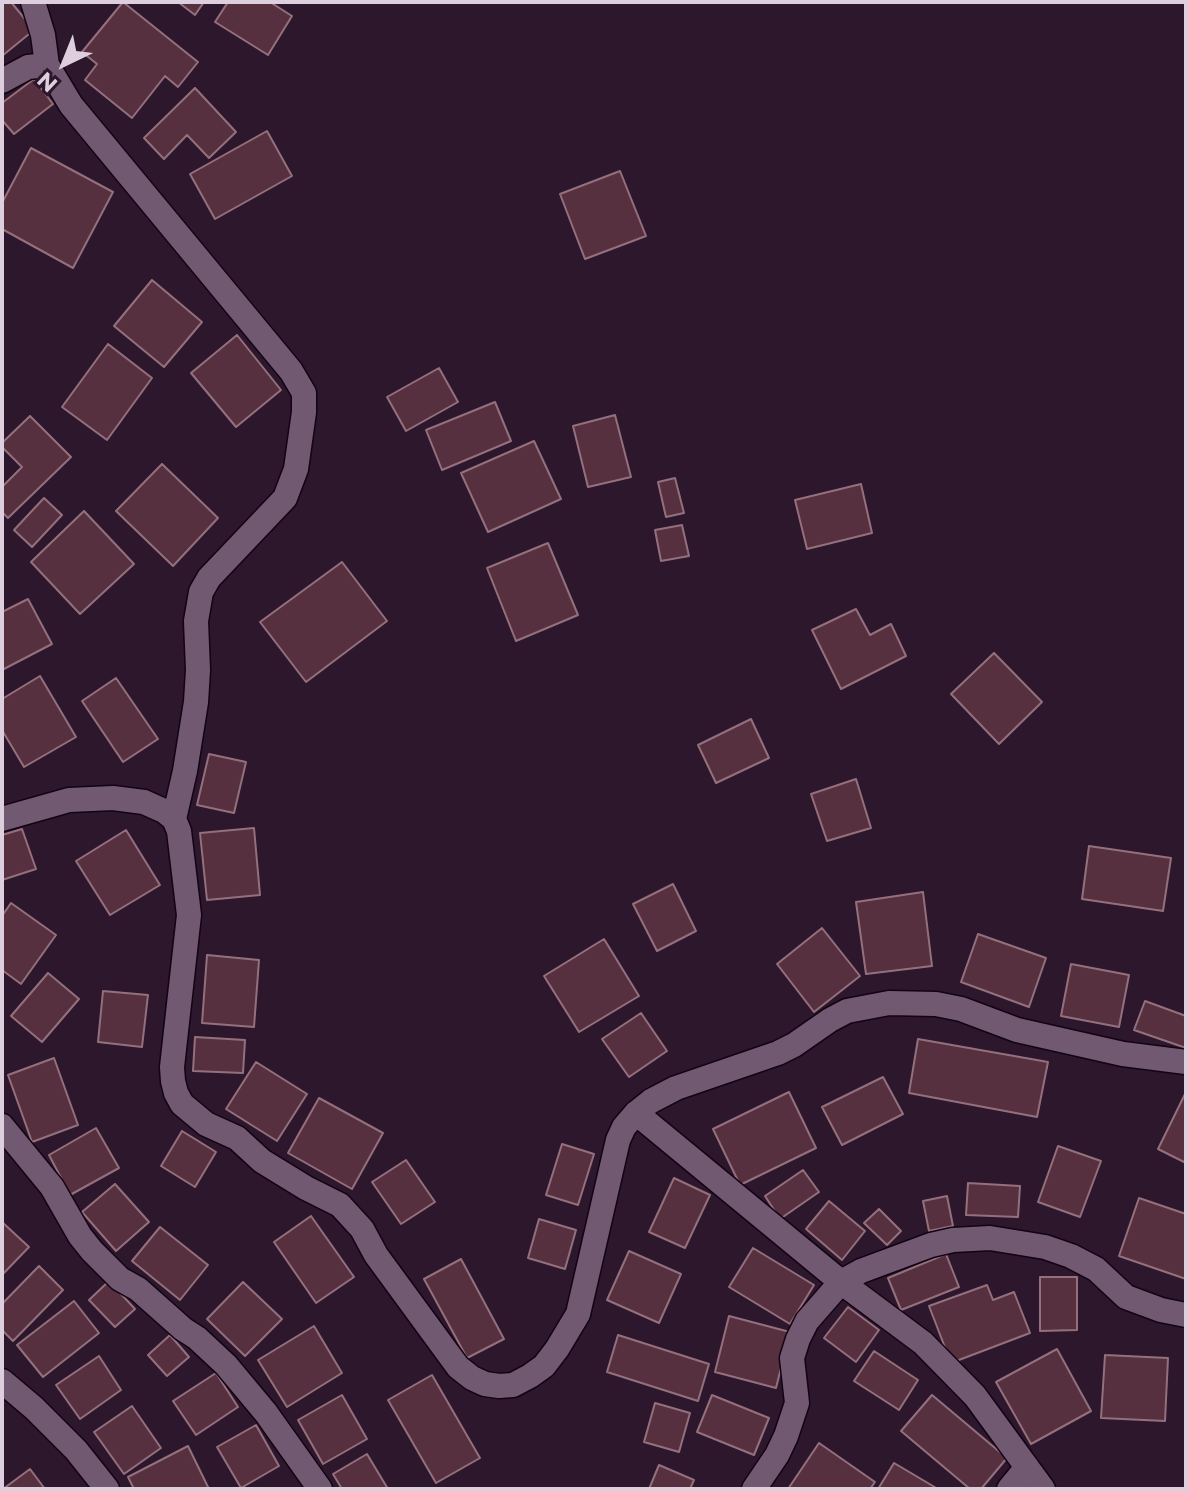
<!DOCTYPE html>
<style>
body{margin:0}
#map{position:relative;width:1188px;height:1491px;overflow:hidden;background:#2c172c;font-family:Montserrat,sans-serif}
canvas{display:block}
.frame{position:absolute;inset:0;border:4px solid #ddcfdd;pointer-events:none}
.north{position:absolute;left:24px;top:24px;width:80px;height:80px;-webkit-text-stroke:6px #2c172c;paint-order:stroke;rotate:223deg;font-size:22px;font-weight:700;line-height:32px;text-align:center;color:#ddcfdd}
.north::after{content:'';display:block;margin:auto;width:28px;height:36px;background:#ddcfdd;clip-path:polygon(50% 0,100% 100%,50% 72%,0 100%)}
</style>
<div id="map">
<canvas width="1188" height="1491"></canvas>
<div class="frame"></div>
<div class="north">N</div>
</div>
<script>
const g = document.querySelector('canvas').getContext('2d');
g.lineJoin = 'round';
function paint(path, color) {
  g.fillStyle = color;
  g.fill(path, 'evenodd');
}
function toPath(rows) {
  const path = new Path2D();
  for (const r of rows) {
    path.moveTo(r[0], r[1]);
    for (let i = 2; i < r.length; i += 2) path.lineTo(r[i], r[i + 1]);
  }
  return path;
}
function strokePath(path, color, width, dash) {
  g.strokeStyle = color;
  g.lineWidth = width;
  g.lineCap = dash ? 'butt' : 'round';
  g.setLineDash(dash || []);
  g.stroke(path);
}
const building = toPath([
 [2,2,11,2,34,30,2,56,2,2],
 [123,2,198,62,178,87,165,76,132,118,85,80,97,64,82,52,123,2],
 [178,2,204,2,195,15,178,2],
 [228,2,270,2,292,16,268,55,215,22,228,2],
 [34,79,53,104,14,134,2,120,2,103,34,79],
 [195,88,236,132,209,158,187,135,164,159,144,138,195,88],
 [267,131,292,176,215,219,190,174,267,131],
 [31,148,113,192,73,268,2,229,2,203,31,148],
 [620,171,646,236,585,259,560,194,620,171],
 [152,280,202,322,164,367,114,326,152,280],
 [237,335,281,390,236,427,191,373,237,335],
 [108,344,152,378,107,440,62,407,108,344],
 [439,368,458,402,406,431,387,397,439,368],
 [495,402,511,441,442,470,426,430,495,402],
 [615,415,631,477,588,487,573,426,615,415],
 [30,416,71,457,8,518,2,512,2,487,22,467,2,447,2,443,30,416],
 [534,441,561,499,488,532,461,473,534,441],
 [162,464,218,518,173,566,116,511,162,464],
 [675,478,684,513,666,517,658,482,675,478],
 [861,484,872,533,807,549,795,500,861,484],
 [44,498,62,515,32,547,14,530,44,498],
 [84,511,134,564,80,614,31,562,84,511],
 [682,525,689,556,661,561,655,530,682,525],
 [548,543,578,615,516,641,487,568,548,543],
 [342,562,387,621,306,682,260,622,342,562],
 [28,599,52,644,2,670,2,612,28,599],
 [856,609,870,635,891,624,906,656,841,689,812,630,856,609],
 [994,653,1042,702,999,744,951,694,994,653],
 [40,676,76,737,24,767,2,730,2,699,40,676],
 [116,678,158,739,123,762,82,701,116,678],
 [751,719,769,758,716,783,698,745,751,719],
 [209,754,246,762,234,813,197,805,209,754],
 [856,779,871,828,827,841,811,794,856,779],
 [254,828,260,895,207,900,200,833,254,828],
 [22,829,36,869,2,880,2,835,22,829],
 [126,830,160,885,110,915,76,861,126,830],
 [1089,846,1171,858,1163,911,1082,899,1089,846],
 [673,884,696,931,657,951,633,904,673,884],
 [923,892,932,966,866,974,856,902,923,892],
 [11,903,56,935,21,984,2,970,2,916,11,903],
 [822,928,860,976,814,1012,777,964,822,928],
 [978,934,1046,958,1029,1007,961,982,978,934],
 [604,939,639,996,579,1032,544,976,604,939],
 [207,955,259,960,254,1027,202,1023,207,955],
 [1071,964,1129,975,1119,1027,1061,1016,1071,964],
 [48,973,79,999,42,1042,11,1016,48,973],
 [103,991,148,995,142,1047,98,1042,103,991],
 [1145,1001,1186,1016,1186,1048,1134,1030,1145,1001],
 [641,1013,667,1051,629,1077,602,1039,641,1013],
 [195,1037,245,1040,243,1073,193,1071,195,1037],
 [918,1039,1048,1062,1037,1117,909,1093,918,1039],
 [54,1058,78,1125,32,1142,8,1075,54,1058],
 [256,1062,307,1094,277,1141,226,1109,256,1062],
 [883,1077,903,1114,842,1145,822,1107,883,1077],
 [789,1092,816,1148,740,1185,713,1129,789,1092],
 [1186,1092,1186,1163,1158,1149,1186,1092],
 [319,1098,383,1133,352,1189,288,1153,319,1098],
 [96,1128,119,1168,70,1195,49,1155,96,1128],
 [182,1131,216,1152,195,1187,161,1166,182,1131],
 [562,1144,594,1154,578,1205,546,1195,562,1144],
 [1058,1146,1101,1161,1080,1217,1038,1202,1058,1146],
 [406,1160,435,1202,401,1224,372,1182,406,1160],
 [803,1170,819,1192,780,1219,765,1196,803,1170],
 [674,1178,710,1195,685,1248,649,1232,674,1178],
 [968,1183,1020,1186,1018,1217,966,1215,968,1183],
 [115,1184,149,1222,116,1251,82,1212,115,1184],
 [947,1196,953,1226,929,1231,923,1201,947,1196],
 [1139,1198,1186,1214,1186,1279,1119,1256,1139,1198],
 [829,1201,865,1231,842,1260,806,1229,829,1201],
 [879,1209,901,1231,887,1245,864,1223,879,1209],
 [311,1216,354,1277,316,1303,274,1242,311,1216],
 [539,1219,576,1230,565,1269,528,1258,539,1219],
 [2,1222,29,1247,2,1275,2,1222],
 [160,1227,208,1265,180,1300,132,1261,160,1227],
 [753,1248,814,1285,790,1324,729,1287,753,1248],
 [629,1251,681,1274,659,1323,607,1300,629,1251],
 [946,1254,959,1287,901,1310,888,1278,946,1254],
 [461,1259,504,1339,467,1358,424,1279,461,1259],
 [39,1266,63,1290,13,1341,2,1330,2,1304,39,1266],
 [1040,1277,1077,1277,1077,1330,1040,1331,1040,1277],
 [109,1281,135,1309,115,1327,89,1300,109,1281],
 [243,1282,282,1319,245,1356,207,1319,243,1282],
 [987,1285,993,1300,1014,1292,1030,1333,951,1363,929,1306,987,1285],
 [74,1301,99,1333,43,1377,17,1345,74,1301],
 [848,1307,879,1330,856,1362,824,1338,848,1307],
 [729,1316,790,1332,776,1388,715,1372,729,1316],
 [314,1326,342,1373,287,1407,258,1360,314,1326],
 [170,1335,189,1357,167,1376,148,1355,170,1335],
 [618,1335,709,1364,698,1401,607,1372,618,1335],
 [1057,1349,1091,1411,1031,1444,996,1382,1057,1349],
 [874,1351,918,1380,899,1410,854,1381,874,1351],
 [1105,1355,1168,1358,1165,1421,1101,1418,1105,1355],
 [99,1356,121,1390,80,1419,56,1385,99,1356],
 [216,1373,238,1407,196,1435,173,1401,216,1373],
 [432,1375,480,1458,436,1483,388,1400,432,1375],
 [342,1395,367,1439,323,1464,298,1420,342,1395],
 [712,1395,769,1418,754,1455,697,1432,712,1395],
 [932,1395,1007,1458,981,1489,970,1489,901,1431,932,1395],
 [655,1403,690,1413,679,1452,644,1442,655,1403],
 [132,1406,161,1448,124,1474,94,1432,132,1406],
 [256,1425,279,1466,241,1488,217,1447,256,1425],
 [819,1443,875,1482,870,1489,788,1489,819,1443],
 [188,1446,209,1489,134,1489,128,1477,188,1446],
 [367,1454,388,1489,342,1489,333,1474,367,1454],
 [894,1463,938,1489,878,1489,894,1463],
 [659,1465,694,1480,690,1489,649,1489,659,1465],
 [30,1469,45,1489,3,1489,30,1469]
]);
paint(building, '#57303f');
strokePath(building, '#94707d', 2);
const street = toPath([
 [33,2,43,35,47,65,71,105,291,371,304,393,304,412,296,469,285,498,209,578,201,592,196,621,198,670,196,702,185,771,174,819],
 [2,81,28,67,47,65],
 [2,819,69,800,113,798,144,802,164,811,174,819,179,831,189,915,172,1067,173,1081,176,1093,182,1104,206,1124,237,1138,262,1161,306,1188,340,1205,362,1229,376,1255,458,1367,472,1378,485,1384,499,1386,513,1385,530,1376,544,1366,557,1349,578,1314,618,1140,624,1127,636,1113,651,1101,676,1088,778,1053,794,1045,830,1020,847,1011,889,1003,936,1004,961,1009,1017,1030,1123,1054,1186,1062],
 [636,1113,841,1282,923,1343,975,1396,1043,1489],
 [2,1126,52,1187,80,1236,92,1251,120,1279,138,1289,183,1329,197,1338,226,1365,266,1413,320,1489],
 [2,1381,34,1408,76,1450,107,1489],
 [754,1489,777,1455,786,1436,797,1403,792,1358,798,1339,807,1321,841,1282,861,1271,931,1245,953,1240,990,1238,1045,1247,1071,1256,1096,1269,1126,1297,1161,1310,1186,1315],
 [1009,1489,1027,1467]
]);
strokePath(street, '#130314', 27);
strokePath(street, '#725972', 24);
</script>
